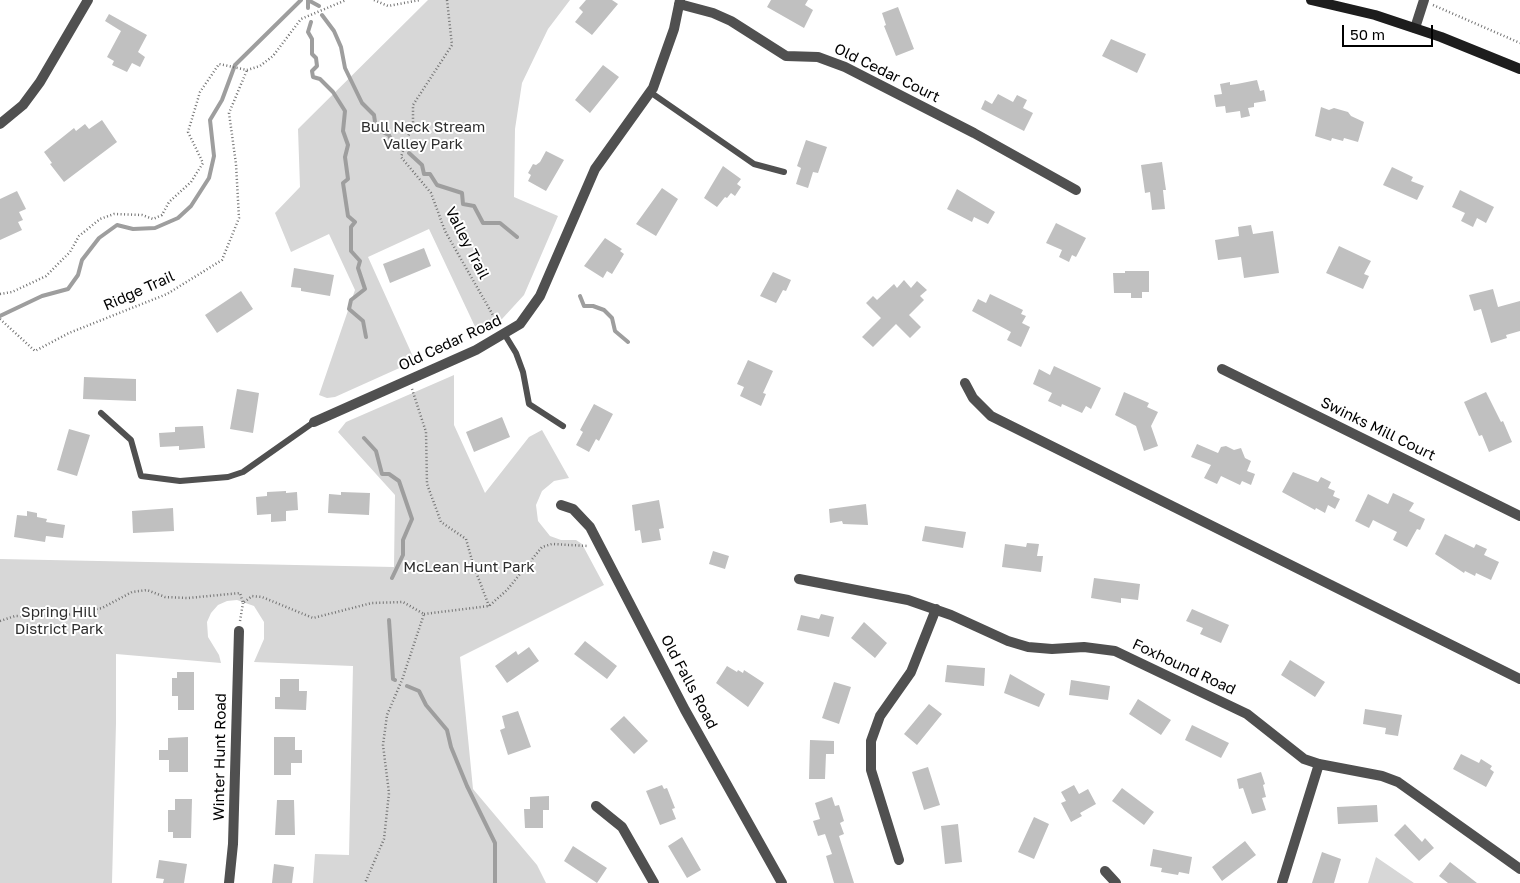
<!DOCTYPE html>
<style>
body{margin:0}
#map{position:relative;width:1520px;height:883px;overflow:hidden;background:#fff;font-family:"Golos Text",sans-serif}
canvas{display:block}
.scale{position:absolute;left:1342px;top:25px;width:91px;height:22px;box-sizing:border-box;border:2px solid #000;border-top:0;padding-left:6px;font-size:15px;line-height:18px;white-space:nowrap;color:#000;-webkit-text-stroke:4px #fff;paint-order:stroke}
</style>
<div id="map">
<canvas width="1520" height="883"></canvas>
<div class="scale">50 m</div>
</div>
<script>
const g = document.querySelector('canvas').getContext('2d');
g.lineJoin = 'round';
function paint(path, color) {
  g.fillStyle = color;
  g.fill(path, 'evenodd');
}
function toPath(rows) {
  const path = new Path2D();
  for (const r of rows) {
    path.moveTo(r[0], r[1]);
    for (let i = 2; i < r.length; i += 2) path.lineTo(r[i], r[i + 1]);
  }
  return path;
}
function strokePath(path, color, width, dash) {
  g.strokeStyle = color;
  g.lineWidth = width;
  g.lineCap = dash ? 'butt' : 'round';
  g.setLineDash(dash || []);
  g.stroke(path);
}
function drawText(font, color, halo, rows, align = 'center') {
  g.font = font + ' "Golos Text",sans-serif';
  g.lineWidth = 4;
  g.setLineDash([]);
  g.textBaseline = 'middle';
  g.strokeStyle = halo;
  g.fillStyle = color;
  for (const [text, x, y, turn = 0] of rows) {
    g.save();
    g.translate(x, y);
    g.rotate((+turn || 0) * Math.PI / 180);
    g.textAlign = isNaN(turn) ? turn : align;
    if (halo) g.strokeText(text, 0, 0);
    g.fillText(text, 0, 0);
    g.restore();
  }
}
paint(toPath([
 [428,0,570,0,548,29,522,83,515,129,514,197,558,216,524,295,502,319,478,333,429,229,368,257,415,361,335,397,327,398,319,395,355,290,329,234,291,252,275,213,300,187,298,129],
 [454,375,454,425,485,493,529,437,542,430,569,478,554,481,542,491,536,505,538,521,550,536,561,540,576,540,582,544,604,585,460,657,473,789,537,865,546,883,313,883,315,854,349,855,353,666,254,662,264,639,264,622,254,606,237,600,227,601,218,605,211,613,207,622,208,637,219,655,221,663,116,654,116,723,112,883,0,883,0,559,394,567,395,495,338,432,346,422],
 [1376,857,1414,883,1368,883]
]), '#d7d7d7');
strokePath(toPath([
 [308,0,319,6],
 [308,0,308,8],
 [322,15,334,31,341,47,345,68,362,103,374,115,376,129,389,135,394,147],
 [311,22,308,32,312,39,312,54,316,58,317,66,312,71,313,77,320,79,333,92,345,111,343,131,348,145,345,157,348,179,343,183,348,216,355,222,351,227,351,251,360,261,358,268,365,289,351,300,349,309,363,321,366,337],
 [409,153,422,165,424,174,430,174,437,185,462,193,463,204,474,206,483,223,500,223,517,237],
 [580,296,584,306,593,306,604,310,612,318,615,331,628,342],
 [0,316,42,296,68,289,78,275,82,260,99,238,117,225,133,229,155,228,178,218,191,206,209,178,214,156,210,120,222,100,235,65,301,0],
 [364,438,376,451,382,474,389,474,399,481,412,519,403,540,403,555,392,578],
 [389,620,393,679,395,680],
 [407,686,419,691,426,705,447,730,451,747,467,786,495,843,495,883]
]), '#9e9e9e', 4);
paint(toPath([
 [586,0,612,0,618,4,592,35,575,22,583,12,579,8],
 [771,0,808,0,805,5,813,10,804,28,767,7],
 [898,7,914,49,896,56,884,26,886,25,882,13],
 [109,14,147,35,138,52,145,57,140,67,132,63,127,72,112,65,114,61,107,57,121,31,105,21],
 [1111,39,1146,54,1137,73,1102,56],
 [603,65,619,77,590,113,575,100],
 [1257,80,1260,91,1264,90,1266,101,1254,103,1254,107,1248,108,1250,116,1241,118,1240,111,1226,113,1225,106,1216,107,1214,95,1222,94,1220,84,1230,82,1230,85,1237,84],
 [998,94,1013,102,1017,95,1027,100,1023,108,1033,113,1024,131,981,109,985,100,992,104],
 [1321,107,1329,110,1334,108,1348,112,1351,116,1364,122,1358,142,1344,138,1343,141,1332,138,1331,141,1315,136],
 [102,120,117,142,64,182,50,164,52,163,44,152,74,128,76,131,85,124,89,129],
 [806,140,827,147,818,173,813,172,808,188,796,184,801,168,797,166],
 [546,151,564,160,546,191,528,181,531,175,528,173,533,164,536,165,540,162],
 [1162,162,1166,190,1163,190,1165,209,1152,210,1150,192,1145,193,1141,165],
 [723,166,741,179,737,184,741,187,735,196,731,193,727,198,725,197,717,207,704,198],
 [1392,167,1413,177,1411,181,1424,186,1417,200,1383,185],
 [662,188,678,199,656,236,636,224],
 [957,189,995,212,988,224,974,217,972,222,947,209],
 [1460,190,1494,207,1486,223,1477,218,1473,227,1461,221,1465,213,1452,207],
 [17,191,26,209,19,212,23,220,18,222,22,230,0,240,0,199],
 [1056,223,1086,238,1076,257,1072,255,1069,262,1059,257,1062,250,1046,243],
 [1251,225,1253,234,1273,231,1279,273,1244,278,1241,257,1218,260,1215,240,1239,236,1238,227],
 [605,238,622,249,620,251,624,254,612,274,607,271,603,278,584,266],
 [1339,246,1371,261,1364,274,1369,276,1363,289,1326,273],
 [424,248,431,266,390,283,383,264],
 [294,268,334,275,330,296,301,291,301,288,291,287],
 [1125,271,1149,271,1149,292,1142,292,1142,298,1131,298,1131,293,1114,293,1113,273,1125,273],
 [773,272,791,280,786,291,783,290,776,303,760,296],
 [904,280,911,288,917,281,927,290,920,296,924,300,909,315,921,327,910,338,896,324,873,347,862,337,881,318,866,303,873,296,877,300,894,284,897,288],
 [1493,289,1498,307,1520,301,1520,331,1506,335,1507,338,1491,343,1481,309,1474,311,1469,295],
 [241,291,253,309,217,333,205,315],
 [990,294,1023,310,1021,314,1026,316,1022,323,1030,327,1021,347,1007,340,1011,332,972,311,978,299,986,303],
 [748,360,773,371,763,393,766,394,761,406,740,396,744,387,737,384],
 [1054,366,1101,388,1091,409,1086,406,1082,413,1062,404,1061,407,1048,401,1052,393,1033,384,1039,369,1050,375],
 [84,377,136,379,136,401,83,399],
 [237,389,259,393,253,433,230,429],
 [1124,392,1149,403,1147,407,1158,412,1151,426,1158,446,1144,451,1136,426,1115,415],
 [1486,392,1501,422,1503,421,1512,442,1489,452,1482,435,1479,436,1464,402],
 [594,404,613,414,599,441,596,439,589,452,576,445,583,432,580,430],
 [502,417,510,437,474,452,466,432],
 [203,426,205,448,179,450,179,446,160,447,159,433,175,432,175,427],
 [69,429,90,435,77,476,57,470],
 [1197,444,1218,453,1221,447,1226,446,1234,450,1241,448,1245,458,1251,461,1247,471,1255,474,1251,485,1242,481,1240,485,1221,476,1217,484,1204,478,1211,465,1191,457],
 [1293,472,1318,482,1321,477,1331,482,1328,488,1335,491,1333,496,1340,499,1335,509,1328,505,1325,513,1316,508,1315,510,1282,492],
 [286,491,286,493,297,492,298,510,286,511,286,521,271,522,271,514,257,515,256,497,267,496,267,492],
 [341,492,370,493,369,515,328,513,329,494,341,495],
 [1393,493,1414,503,1409,511,1425,519,1420,530,1417,529,1407,547,1393,540,1397,532,1373,520,1369,528,1355,521,1368,494,1388,504],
 [659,500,664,528,659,529,661,540,642,543,640,530,635,531,632,505],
 [866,504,868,525,843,524,842,521,830,523,829,509],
 [173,508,174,531,133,533,132,511],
 [27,511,37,513,37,517,47,519,46,522,65,525,63,538,46,536,45,542,14,537,17,515,27,516],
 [925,526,966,532,963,548,922,541],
 [1445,534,1474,548,1476,544,1487,549,1484,555,1499,562,1491,580,1476,573,1475,576,1465,571,1464,573,1435,554],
 [1027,543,1039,544,1037,556,1043,556,1041,572,1002,567,1005,544,1026,547],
 [713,551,729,556,725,569,709,564],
 [1094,578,1140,584,1138,600,1121,598,1121,603,1091,598],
 [1192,609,1229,625,1221,643,1200,634,1203,628,1186,621],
 [821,614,834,617,829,637,797,630,801,615,819,619],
 [864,622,887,643,875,658,851,638],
 [585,641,617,666,607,679,574,654],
 [529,647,539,661,507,683,495,666,516,651,518,655],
 [1290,660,1325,682,1315,697,1281,675],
 [947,665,985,668,984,686,945,682],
 [727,666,737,672,738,670,743,673,744,670,764,683,748,707,716,683],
 [177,672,194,672,194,710,178,710,178,696,172,696,172,678,177,678],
 [1010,674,1045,694,1039,707,1004,693],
 [280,679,299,679,299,691,307,691,306,710,275,709,275,697,280,697],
 [1071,680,1110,686,1108,700,1069,695],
 [834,682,851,687,839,724,822,718],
 [1138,699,1171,720,1161,735,1129,714],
 [929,704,942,714,917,745,904,734],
 [1365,709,1402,715,1398,736,1385,734,1386,728,1363,724],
 [518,711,531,747,508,755,500,730,505,728,502,716],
 [624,716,648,741,634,754,610,729],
 [1192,725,1229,743,1221,758,1185,740],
 [188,737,188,772,169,772,169,760,159,760,159,750,168,750,168,738],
 [274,737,295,737,295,750,302,750,302,763,291,763,291,775,274,775],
 [810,740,834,741,834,754,826,754,825,779,809,779],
 [1461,754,1479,763,1481,759,1492,766,1490,769,1494,772,1486,787,1453,769],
 [928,767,940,805,924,810,912,772],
 [1261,772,1265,784,1263,785,1266,797,1262,798,1266,810,1252,814,1243,788,1239,789,1237,779],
 [662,785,664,789,667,788,675,808,672,809,676,819,660,825,646,791],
 [1074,785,1079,794,1088,789,1096,804,1080,813,1082,816,1071,822,1061,803,1066,801,1061,792],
 [1122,788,1154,812,1144,825,1112,801],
 [549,796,549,810,543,810,543,828,525,828,524,809,530,809,530,797],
 [832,797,835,806,839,805,844,821,840,823,844,834,839,836,854,883,834,883,826,856,832,854,825,834,818,836,813,821,820,819,815,803],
 [175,799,192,799,191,838,173,838,173,832,168,832,168,810,175,810],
 [277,800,294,800,295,835,275,835],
 [1377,805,1378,822,1338,824,1337,807],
 [1034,817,1049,824,1034,859,1018,852],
 [958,824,962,862,945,864,941,826],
 [1405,824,1422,842,1425,838,1434,848,1419,861,1394,835],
 [682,837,701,870,687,878,668,846],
 [1245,841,1256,855,1222,881,1212,867],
 [573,846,607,868,597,883,564,861],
 [1153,849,1192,857,1189,874,1179,872,1178,875,1161,872,1162,868,1150,866],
 [1322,852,1341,859,1334,883,1312,883],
 [159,860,187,864,184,883,163,883,164,879,156,878],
 [1450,862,1477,883,1448,883,1439,876],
 [274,864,294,867,292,883,272,883]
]), '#c0c0c0');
strokePath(toPath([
 [374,0,388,6,420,0],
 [447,0,452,45,413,105,413,123,401,157,431,193,445,231,498,324],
 [1433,5,1520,43],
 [0,294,12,292,46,276,70,252,79,236,100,219,114,214,142,215,153,219,162,215,169,202,191,182,203,163,188,132,200,92,219,64,247,70,260,66,273,56,301,19,346,0],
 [0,319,35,351,69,333,167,294,222,260,239,218,236,164,229,113,247,70],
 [412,389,426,432,427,484,441,522,466,539,473,564,489,606],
 [424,614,489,606,507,590,542,547,552,544,588,546],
 [0,621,15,616,61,616,102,608,132,592,147,590,165,597,188,598,240,593,243,603,252,596,262,597,313,618,372,603,403,602,424,614,402,680,387,715,383,745,389,793,384,839,365,883],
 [240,621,243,603]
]), '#727272', 2.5, [1, 2.5]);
strokePath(toPath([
 [650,92,754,164,784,172],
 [505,335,516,353,523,372,529,404,563,426],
 [101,413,131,440,141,476,180,481,228,477,243,472,314,422]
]), '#505050', 6);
strokePath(toPath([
 [679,4,713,13,731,21,786,56,818,57,845,67,974,133,1076,190],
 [1415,28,1424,0],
 [0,124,23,105,40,82,88,0],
 [1222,369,1520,516],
 [965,383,973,398,991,416,1520,679],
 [314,422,476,350,520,324,540,296,595,169,653,88,674,29,680,0],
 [561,505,573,509,590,527,685,710,782,883],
 [799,579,908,600,951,615,1008,641,1028,647,1052,649,1084,647,1115,651,1247,714,1304,759,1319,764,1382,776,1398,782,1520,869],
 [596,806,622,827,654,883],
 [899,860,871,770,871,741,880,716,911,672,936,609],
 [1105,871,1116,883],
 [229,883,233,844,239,631],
 [1282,883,1319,764]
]), '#505050', 10);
strokePath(toPath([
 [1311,0,1375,15,1441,37,1520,69]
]), '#1d1d1d', 10);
drawText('15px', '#000', '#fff', [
 ["Old Cedar Court",887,73,26],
 ["Valley Trail",467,243,63],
 ["Ridge Trail",139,291,-24],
 ["Old Cedar Road",450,343,-25],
 ["Swinks Mill Court",1378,429,26],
 ["Foxhound Road",1184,667,25],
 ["Old Falls Road",689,682,62],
 ["Winter Hunt Road",220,757,-89]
]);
drawText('15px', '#2e2e2e', '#fff', [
 ["Bull Neck Stream",423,127],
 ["Valley Park",423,144],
 ["McLean Hunt Park",469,567],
 ["Spring Hill",59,612],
 ["District Park",59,629]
]);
</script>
